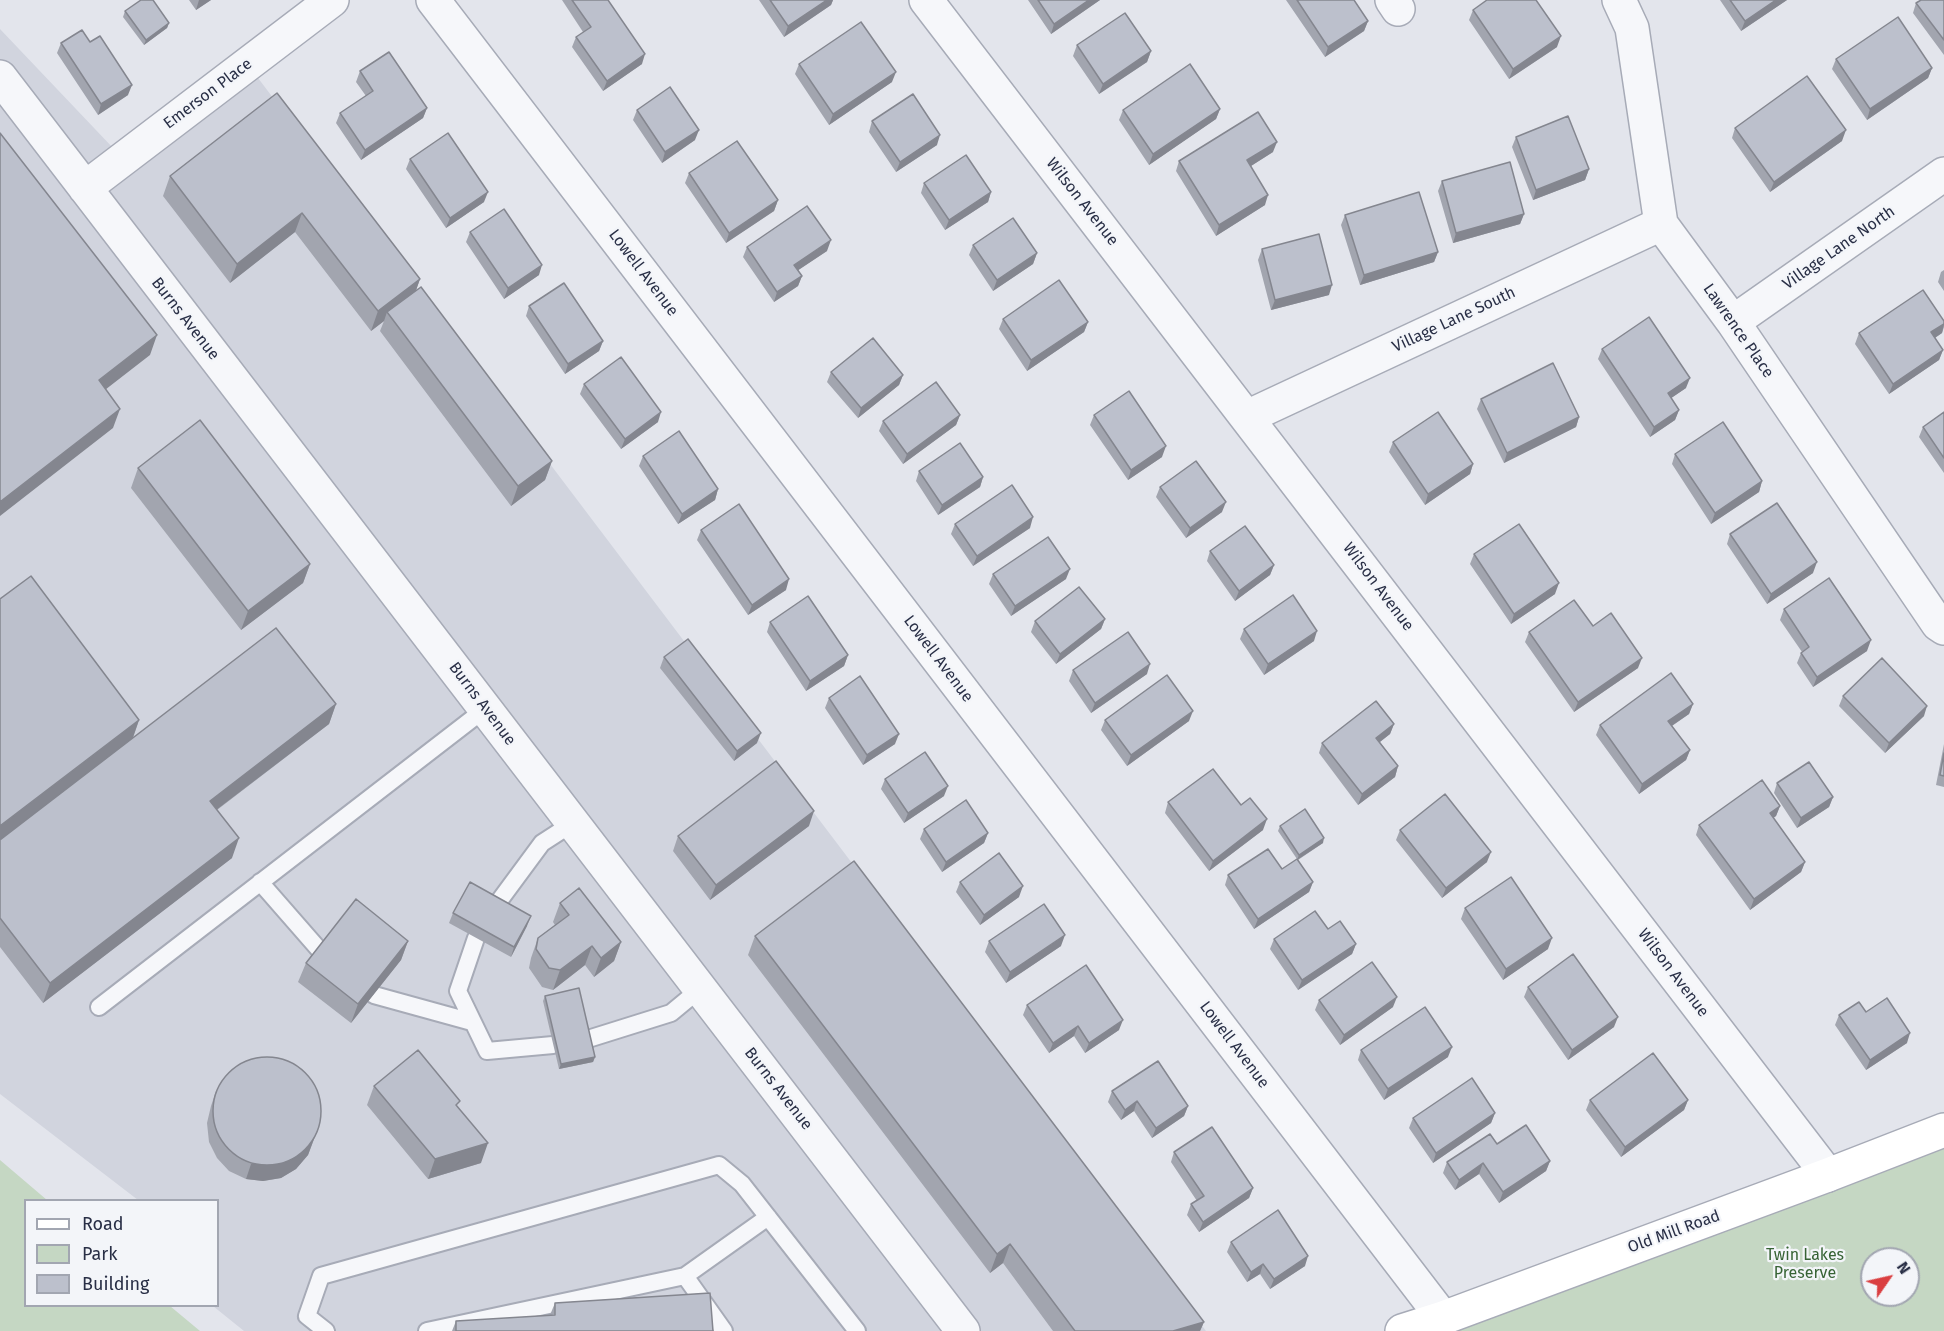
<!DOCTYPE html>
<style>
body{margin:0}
#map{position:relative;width:1944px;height:1331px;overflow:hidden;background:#e3e5ec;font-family:"Fira Sans",sans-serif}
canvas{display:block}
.legend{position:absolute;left:24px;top:1199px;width:195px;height:108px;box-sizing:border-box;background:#f3f5f9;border:2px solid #a2a6b1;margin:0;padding:8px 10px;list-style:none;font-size:18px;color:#292f46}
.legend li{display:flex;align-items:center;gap:12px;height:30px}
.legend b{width:30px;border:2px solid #a2a6b1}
.north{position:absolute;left:1860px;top:1247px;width:60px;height:60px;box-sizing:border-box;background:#f3f5f9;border:2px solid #a2a6b1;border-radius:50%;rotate:56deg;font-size:16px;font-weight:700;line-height:24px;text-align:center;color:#292f46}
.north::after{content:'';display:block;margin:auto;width:21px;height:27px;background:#da3f41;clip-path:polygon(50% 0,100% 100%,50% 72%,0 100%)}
</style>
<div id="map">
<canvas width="1944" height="1331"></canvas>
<ul class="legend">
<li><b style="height:8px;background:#fff"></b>Road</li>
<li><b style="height:16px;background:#c5d7c3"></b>Park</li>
<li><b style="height:16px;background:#bcc0cc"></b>Building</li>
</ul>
<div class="north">N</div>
</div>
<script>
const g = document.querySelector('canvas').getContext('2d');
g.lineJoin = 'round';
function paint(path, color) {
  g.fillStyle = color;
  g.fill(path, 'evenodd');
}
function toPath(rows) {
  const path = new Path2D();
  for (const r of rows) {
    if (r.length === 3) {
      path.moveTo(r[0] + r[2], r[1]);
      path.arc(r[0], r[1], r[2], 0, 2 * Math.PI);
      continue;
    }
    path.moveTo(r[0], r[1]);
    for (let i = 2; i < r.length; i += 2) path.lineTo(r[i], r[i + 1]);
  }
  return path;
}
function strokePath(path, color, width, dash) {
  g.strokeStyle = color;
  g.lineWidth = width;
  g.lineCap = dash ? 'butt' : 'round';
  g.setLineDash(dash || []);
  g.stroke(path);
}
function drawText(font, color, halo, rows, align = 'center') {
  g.font = font + ' "Fira Sans",sans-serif';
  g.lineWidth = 4.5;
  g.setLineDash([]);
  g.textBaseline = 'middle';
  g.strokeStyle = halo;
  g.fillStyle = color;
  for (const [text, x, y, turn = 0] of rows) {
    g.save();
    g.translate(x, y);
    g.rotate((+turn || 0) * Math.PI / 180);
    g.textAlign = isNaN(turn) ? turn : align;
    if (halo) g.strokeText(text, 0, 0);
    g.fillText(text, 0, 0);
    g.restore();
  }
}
paint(toPath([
 [0,29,133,169,258,78,1206,1331,244,1331,213,1306,218,1306,218,1200,138,1200,0,1094]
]), '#d1d4de');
paint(toPath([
 [1944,1140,1944,1331,1443,1331],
 [1872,1259,1908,1259,1908,1295,1872,1295],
 [0,1160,47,1200,26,1200,26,1306,170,1306,200,1331,0,1331]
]), '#c5d7c3');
const lane = toPath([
 [260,882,322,953],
 [494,908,542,843,573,823],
 [476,938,458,991,487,1051,553,1045],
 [374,995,472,1022],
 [99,1007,485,709],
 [588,1039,671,1013,700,989],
 [685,1276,768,1217],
 [326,1331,307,1316,321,1276,719,1165,742,1184,857,1331],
 [427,1331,685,1276,724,1331]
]);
const street = toPath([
 [433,0,1443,1318],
 [926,0,1828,1175],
 [1392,0,1398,9],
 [1619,0,1632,28,1661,224,1733,322,1938,624,1944,628],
 [0,77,963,1331],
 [85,188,332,0],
 [1733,322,1944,174],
 [1247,417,1661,224]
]);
const secondary = toPath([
 [1402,1331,1443,1318,1828,1175,1944,1130]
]);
strokePath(lane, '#a7abb7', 20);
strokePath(street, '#a7abb7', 36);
strokePath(secondary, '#a7abb7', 36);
strokePath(lane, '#f6f7fa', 16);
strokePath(street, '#f6f7fa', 33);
strokePath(secondary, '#fff', 33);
paint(toPath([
 [189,0,211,0,196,10],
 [562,0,608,0,642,64,603,91,572,47,576,37,583,32],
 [759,0,833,0,831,5,784,37],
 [1028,0,1100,0,1051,34],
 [1286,0,1354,0,1368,21,1364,31,1325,57],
 [1720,0,1787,0,1741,31],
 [1944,0,1944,55,1913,13,1916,3],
 [1473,10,1557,47,1509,79,1469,20],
 [125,11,169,23,167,28,144,45,123,17],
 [61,43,128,95,98,115,57,53],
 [1077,45,1151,51,1147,62,1099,94,1073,56],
 [1836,59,1932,68,1928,78,1867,120,1832,69],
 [799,64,892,82,829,125,795,74],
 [360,71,427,108,423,118,361,160,336,123,340,113,366,96,356,82],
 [277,93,420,279,416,290,552,461,545,480,511,506,380,331,384,321,371,331,295,232,230,283,163,196,170,176],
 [1220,109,1216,119,1149,165,1119,120,1123,110],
 [637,110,695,140,662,163,633,120],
 [872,121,937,145,896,172,869,132],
 [1735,128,1842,141,1770,192,1732,138],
 [1516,137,1589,169,1585,180,1533,200,1512,147],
 [1273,152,1251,166,1265,205,1216,236,1176,171,1179,161],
 [410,159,484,202,446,228,406,169],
 [689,173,778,200,774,211,726,243,685,183],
 [1442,181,1524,214,1520,224,1453,243,1438,191],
 [924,183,991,192,988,202,945,230,921,193],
 [1345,215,1438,252,1434,262,1360,285,1341,225],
 [470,232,539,275,504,299,466,242],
 [973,245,1037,253,1033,264,993,291,969,255],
 [747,247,827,251,798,270,802,276,798,286,774,302,743,257],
 [1262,249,1329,295,1271,310,1258,260],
 [1944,270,1944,291,1938,282,1941,272],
 [529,306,603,341,599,351,565,374,526,316],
 [1003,319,1088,322,1084,332,1027,371,999,329],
 [1944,321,1944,327,1942,333,1935,338,1943,350,1939,360,1889,394,1855,344,1859,333],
 [1602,349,1686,388,1671,398,1679,410,1675,420,1650,437,1598,359],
 [831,372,903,375,899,385,858,418,827,382],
 [584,384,658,422,621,449,580,394],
 [1481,399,1579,417,1576,427,1504,463,1477,409],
 [1944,412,1944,473,1919,437,1923,427],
 [960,415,956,425,903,464,879,431,883,421],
 [1094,415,1162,457,1128,480,1090,425],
 [1393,442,1473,464,1470,474,1425,505,1389,452],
 [1675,454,1762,481,1759,492,1711,524,1672,464],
 [643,456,718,489,715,500,678,524,639,466],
 [138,468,310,564,303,583,241,630,131,488],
 [919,471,983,477,980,487,938,515,916,481],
 [1160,487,1222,512,1186,538,1156,497],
 [955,524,1030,528,973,566,951,534],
 [701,530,786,590,748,615,697,540],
 [1730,534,1813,573,1767,604,1727,544],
 [1210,551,1274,565,1270,575,1235,601,1207,561],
 [1474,554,1555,594,1511,624,1470,564],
 [993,574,1066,579,1011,616,989,584],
 [1784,609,1867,651,1813,687,1797,663,1801,653,1802,652,1780,620],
 [1105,619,1101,629,1056,664,1031,632,1035,621],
 [770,622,848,655,844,666,806,691,767,632],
 [1593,626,1638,668,1574,712,1525,642,1529,632],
 [1244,629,1314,641,1264,675,1240,639],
 [664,657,757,743,734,761,660,668],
 [1073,670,1147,674,1091,713,1069,681],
 [1843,696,1924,716,1885,753,1839,706],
 [829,698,895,744,863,765,825,708],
 [336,704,329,724,217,810,232,858,43,1003,0,947,0,840,139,720,133,738],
 [1693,704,1689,714,1672,726,1690,750,1686,760,1639,794,1596,735,1600,725],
 [1105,720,1189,721,1127,766,1101,730],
 [1394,724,1390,734,1380,742,1398,766,1395,777,1358,805,1319,753,1322,743],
 [1944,744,1944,787,1936,785],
 [885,779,944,796,904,823,881,789],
 [1777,783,1833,797,1829,807,1797,828,1774,793],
 [1168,802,1241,805,1263,830,1209,871,1165,813],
 [1780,806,1776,816,1773,818,1805,862,1801,872,1750,910,1696,835,1699,825],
 [809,826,710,900,673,851,678,836],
 [1280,826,1323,843,1298,860,1313,882,1309,892,1254,929,1225,885,1228,875,1282,869,1297,859,1278,831],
 [924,829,988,833,984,843,942,872,920,839],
 [1400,830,1487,862,1442,898,1396,840],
 [960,882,1019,897,980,925,956,892],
 [560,903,621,942,614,961,594,977,585,965,553,990,542,987,529,968,531,958,538,938,555,925,553,922],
 [1465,908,1548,949,1503,980,1461,919],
 [453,913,527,926,511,957,449,923],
 [1328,929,1356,944,1352,954,1298,990,1270,949,1274,939],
 [755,936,1204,1322,1200,1331,1053,1331,1003,1263,990,1273,748,955],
 [408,941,401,960,351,1023,298,982,306,963],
 [989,941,1061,946,1006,983,985,952],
 [1528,987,1614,1027,1568,1060,1524,997],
 [545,996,595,1057,593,1062,559,1069,543,1001],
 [1319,1000,1393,1007,1340,1045,1315,1010],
 [1027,1005,1119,1030,1085,1053,1074,1036,1049,1053,1023,1015],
 [1866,1012,1907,1043,1866,1070,1835,1025,1839,1015],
 [1361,1050,1448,1057,1384,1100,1358,1060],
 [374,1086,458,1107,481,1163,428,1179,367,1105],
 [216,1091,320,1123,308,1155,296,1169,281,1178,263,1181,246,1179,229,1171,217,1158,209,1142,207,1123,211,1106],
 [1112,1091,1188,1106,1184,1116,1152,1138,1134,1111,1121,1120,1108,1102],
 [1590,1100,1688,1100,1684,1110,1621,1157,1586,1110],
 [1495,1113,1491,1123,1433,1163,1409,1128,1413,1118],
 [1497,1144,1550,1161,1546,1171,1499,1203,1479,1174,1455,1190,1443,1173,1447,1162],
 [1174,1152,1253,1188,1249,1198,1199,1232,1187,1215,1191,1204,1197,1201,1171,1162],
 [1231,1242,1305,1266,1270,1289,1260,1274,1247,1282,1227,1252],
 [710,1293,550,1315,555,1303],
 [456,1321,456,1331,452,1331]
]), '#a2a5af');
paint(toPath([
 [199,0,211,0,196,10],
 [827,0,833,0,831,5,784,37,788,26],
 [1089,0,1100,0,1051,34,1054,24],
 [1776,0,1787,0,1741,31,1745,21],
 [1368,21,1364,31,1325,57,1328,47],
 [169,23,167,28,144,45,146,40],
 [1561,36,1557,47,1509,79,1513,69],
 [1151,51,1147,62,1099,94,1103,84],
 [645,54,642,64,603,91,607,81],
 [1932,68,1928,78,1867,120,1870,109],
 [896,72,892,82,829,125,833,114],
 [132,85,128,95,98,115,101,104],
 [427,108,423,118,361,160,365,150],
 [1220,109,1216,119,1149,165,1153,154],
 [699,130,695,140,662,163,665,152],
 [1846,130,1842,141,1770,192,1774,182],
 [940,135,937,145,896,172,900,162],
 [1277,142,1273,152,1243,171,1247,160],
 [1589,169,1585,180,1533,200,1536,190],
 [488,192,484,202,446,228,450,218],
 [991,192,988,202,945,230,949,220],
 [1268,195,1265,205,1216,236,1219,225],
 [778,200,774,211,726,243,729,233],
 [302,213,295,232,230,283,237,264],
 [1524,214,1520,224,1453,243,1456,233],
 [831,240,827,251,791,275,794,265],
 [1438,252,1434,262,1360,285,1364,275],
 [1037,253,1033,264,993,291,997,280],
 [542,265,539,275,504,299,508,288],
 [802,276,798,286,774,302,777,292],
 [420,279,413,299,387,312,384,321,371,331,378,311],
 [1332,285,1329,295,1271,310,1275,300],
 [1088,322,1084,332,1027,371,1031,360],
 [1944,324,1942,333,1927,343,1931,332],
 [157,335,150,355,92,400,99,380],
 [603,341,599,351,565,374,568,364],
 [1943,350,1939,360,1889,394,1893,384],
 [903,375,899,385,858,418,861,408],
 [1690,378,1686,388,1664,403,1668,393],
 [120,409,113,428,0,516,0,502],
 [1679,410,1675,420,1650,437,1654,427],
 [661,412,658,422,621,449,625,439],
 [960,415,956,425,903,464,907,454],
 [1579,417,1576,427,1504,463,1507,453],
 [1166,446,1162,457,1128,480,1131,470],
 [552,461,545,480,511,506,518,486],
 [1473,464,1470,474,1425,505,1428,494],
 [983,477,980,487,938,515,942,505],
 [1762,481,1759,492,1711,524,1715,513],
 [718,489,715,500,678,524,682,514],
 [1226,502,1222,512,1186,538,1190,528],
 [1033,517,1030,528,973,566,977,556],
 [1817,562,1813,573,1767,604,1771,594],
 [310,564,303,583,241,630,248,611],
 [1274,565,1270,575,1235,601,1239,591],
 [1070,569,1066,579,1011,616,1015,606],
 [789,579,786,590,748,615,752,605],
 [1559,583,1555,594,1511,624,1514,614],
 [1105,619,1101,629,1056,664,1060,654],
 [1317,631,1314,641,1264,675,1268,664],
 [1871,640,1867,651,1813,687,1817,677],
 [848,655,844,666,806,691,810,681],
 [1642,658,1638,668,1574,712,1578,702],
 [1150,664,1147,674,1091,713,1095,703],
 [336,704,329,724,203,820,210,801],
 [1693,704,1689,714,1664,731,1668,721],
 [1927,706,1924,716,1885,753,1889,743],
 [1193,711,1189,721,1127,766,1131,755],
 [139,720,132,740,0,840,0,826],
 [1394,724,1390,734,1372,748,1376,738],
 [761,733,757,743,734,761,737,751],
 [899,734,895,744,863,765,867,755],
 [1690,750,1686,760,1639,794,1642,784],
 [1398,766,1395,777,1358,805,1362,794],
 [948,786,944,796,904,823,908,813],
 [1833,797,1829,807,1797,828,1801,818],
 [1780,806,1776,816,1766,823,1770,813],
 [814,811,809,826,710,900,716,885],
 [1267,819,1263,830,1209,871,1213,861],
 [988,833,984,843,942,872,946,862],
 [239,838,232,858,43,1003,50,983],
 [1324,838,1323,843,1297,860,1299,855],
 [1491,852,1487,862,1442,898,1446,888],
 [1805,862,1801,872,1750,910,1754,899],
 [1313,882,1309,892,1254,929,1258,919],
 [1023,886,1019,897,980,925,984,915],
 [531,916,527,926,511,957,514,947],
 [1065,935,1061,946,1006,983,1010,972],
 [1552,938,1548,949,1503,980,1506,969],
 [408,941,401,960,351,1023,358,1004],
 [621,942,614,961,594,977,601,958],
 [1356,944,1352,954,1298,990,1302,980],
 [592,946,585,965,553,990,560,970],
 [1397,997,1393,1007,1340,1045,1344,1035],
 [1618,1017,1614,1027,1568,1060,1572,1050],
 [1123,1020,1119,1030,1085,1053,1089,1043],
 [1078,1026,1074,1036,1049,1053,1053,1043],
 [1910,1033,1907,1043,1866,1070,1870,1060],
 [1452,1047,1448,1057,1384,1100,1388,1089],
 [595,1057,593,1062,559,1069,561,1064],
 [1688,1100,1684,1110,1621,1157,1625,1147],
 [1137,1101,1134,1111,1121,1120,1125,1110],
 [1188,1106,1184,1116,1152,1138,1156,1128],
 [1495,1113,1491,1123,1433,1163,1436,1153],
 [320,1123,308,1155,296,1169,281,1178,263,1181,246,1179,251,1164],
 [488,1143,481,1163,428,1179,435,1159],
 [1550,1161,1546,1171,1499,1203,1503,1192],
 [1483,1163,1479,1174,1455,1190,1459,1180],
 [1253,1188,1249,1198,1199,1232,1203,1222],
 [1010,1244,1003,1263,990,1273,997,1254],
 [1308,1256,1305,1266,1270,1289,1274,1279],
 [1263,1264,1260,1274,1247,1282,1251,1272],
 [1204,1322,1200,1331,1173,1331]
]), '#84868f');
const building = toPath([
 [141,0,153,0,169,23,146,40,125,11,141,0],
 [572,0,608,0,645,54,607,81,576,37,591,27,572,0],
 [770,0,827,0,788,26,770,0],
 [1038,0,1089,0,1054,24,1038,0],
 [1297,0,1354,0,1368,21,1328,47,1297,0],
 [1487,0,1536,0,1561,36,1513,69,1473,10,1487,0],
 [1730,0,1776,0,1745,21,1730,0],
 [1921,0,1944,0,1944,40,1916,3,1921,0],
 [1125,13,1151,51,1103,84,1077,45,1125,13],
 [1898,17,1932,68,1870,109,1836,59,1898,17],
 [861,22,896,72,833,114,799,64,861,22],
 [82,30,90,42,100,36,132,85,101,104,61,43,82,30],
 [389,52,427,108,365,150,340,113,373,91,360,71,389,52],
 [1190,64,1220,109,1153,154,1123,110,1190,64],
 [1807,76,1846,130,1774,182,1735,128,1807,76],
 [670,87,699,130,665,152,637,110,670,87],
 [277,93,420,279,378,311,302,213,237,264,170,176,277,93],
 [913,94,940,135,900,162,872,121,913,94],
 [1258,112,1277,142,1247,160,1268,195,1219,225,1179,161,1258,112],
 [1568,116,1589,169,1536,190,1516,137,1568,116],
 [0,133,157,335,99,380,120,409,0,502,0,133],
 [448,133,488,192,450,218,410,159,448,133],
 [737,141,778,200,729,233,689,173,737,141],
 [966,155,991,192,949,220,924,183,966,155],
 [1510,162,1524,214,1456,233,1442,181,1510,162],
 [1419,192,1438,252,1364,275,1345,215,1419,192],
 [807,206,831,240,794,265,802,276,777,292,747,247,807,206],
 [504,209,542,265,508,288,470,232,504,209],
 [1013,218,1037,253,997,280,973,245,1013,218],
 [1319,234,1332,285,1275,300,1262,249,1319,234],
 [1059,280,1088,322,1031,360,1003,319,1059,280],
 [564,283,603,341,568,364,529,306,564,283],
 [421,287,552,461,518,486,387,312,421,287],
 [1923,290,1944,321,1944,324,1931,332,1943,350,1893,384,1859,333,1923,290],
 [1649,317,1690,378,1668,393,1679,410,1654,427,1602,349,1649,317],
 [873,338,903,375,861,408,831,372,873,338],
 [621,357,661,412,625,439,584,384,621,357],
 [1553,363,1579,417,1507,453,1481,399,1553,363],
 [936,382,960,415,907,454,883,421,936,382],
 [1129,391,1166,446,1131,470,1094,415,1129,391],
 [1438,412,1473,464,1428,494,1393,442,1438,412],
 [1944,412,1944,458,1923,427,1944,412],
 [200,420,310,564,248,611,138,468,200,420],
 [1723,422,1762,481,1715,513,1675,454,1723,422],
 [679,431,718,489,682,514,643,456,679,431],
 [960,443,983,477,942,505,919,471,960,443],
 [1196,461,1226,502,1190,528,1160,487,1196,461],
 [1012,485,1033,517,977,556,955,524,1012,485],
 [1777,503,1817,562,1771,594,1730,534,1777,503],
 [739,504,789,579,752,605,701,530,739,504],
 [1519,524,1559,583,1514,614,1474,554,1519,524],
 [1245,526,1274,565,1239,591,1210,551,1245,526],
 [1048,537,1070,569,1015,606,993,574,1048,537],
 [31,576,139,720,0,826,0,599,31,576],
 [1829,578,1871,640,1817,677,1801,653,1809,647,1784,609,1829,578],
 [1079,587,1105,619,1060,654,1035,621,1079,587],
 [1293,595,1317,631,1268,664,1244,629,1293,595],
 [808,596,848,655,810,681,770,622,808,596],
 [1574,600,1593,626,1611,613,1642,658,1578,702,1529,632,1574,600],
 [276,628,336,704,210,801,239,838,50,983,0,918,0,840,276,628],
 [1128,632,1150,664,1095,703,1073,670,1128,632],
 [688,639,761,733,737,751,664,657,688,639],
 [1882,658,1927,706,1889,743,1843,696,1882,658],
 [1671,673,1693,704,1668,721,1690,750,1642,784,1600,725,1671,673],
 [1167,675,1193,711,1131,755,1105,720,1167,675],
 [860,676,899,734,867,755,829,698,860,676],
 [1376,701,1394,724,1376,738,1398,766,1362,794,1322,743,1376,701],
 [925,752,948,786,908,813,885,779,925,752],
 [1944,753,1944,776,1940,775,1944,753],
 [776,761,814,811,716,885,678,836,776,761],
 [1809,762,1833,797,1801,818,1777,783,1809,762],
 [1213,769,1241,805,1250,798,1267,819,1213,861,1168,802,1213,769],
 [1762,780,1780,806,1770,813,1805,862,1754,899,1699,825,1762,780],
 [1445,794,1491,852,1446,888,1400,830,1445,794],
 [966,800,988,833,946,862,924,829,966,800],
 [1305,809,1324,838,1299,855,1280,826,1305,809],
 [1268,849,1282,869,1297,859,1313,882,1258,919,1228,875,1268,849],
 [999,853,1023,886,984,915,960,882,999,853],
 [854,861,1204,1322,1173,1331,1075,1331,1010,1244,997,1254,755,936,854,861],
 [1511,877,1552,938,1506,969,1465,908,1511,877],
 [470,882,531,916,514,947,453,913,470,882],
 [579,888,621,942,601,958,592,946,560,970,549,968,536,949,538,938,569,915,560,903,579,888],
 [356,899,408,941,358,1004,306,963,356,899],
 [1044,904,1065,935,1010,972,989,941,1044,904],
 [1315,911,1328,929,1340,921,1356,944,1302,980,1274,939,1315,911],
 [1573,954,1618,1017,1572,1050,1528,987,1573,954],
 [1372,962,1397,997,1344,1035,1319,1000,1372,962],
 [1086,965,1123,1020,1089,1043,1078,1026,1053,1043,1027,1005,1086,965],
 [579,988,595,1057,561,1064,545,996,579,988],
 [1887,998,1910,1033,1870,1060,1839,1015,1859,1002,1866,1012,1887,998],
 [1425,1007,1452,1047,1388,1089,1361,1050,1425,1007],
 [418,1050,460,1101,456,1105,488,1143,435,1159,374,1086,418,1050],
 [1653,1053,1688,1100,1625,1147,1590,1100,1653,1053],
 [267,1111,54],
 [1158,1061,1188,1106,1156,1128,1137,1101,1125,1110,1112,1091,1158,1061],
 [1472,1078,1495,1113,1436,1153,1413,1118,1472,1078],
 [1526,1125,1550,1161,1503,1192,1483,1163,1459,1180,1447,1162,1490,1134,1497,1144,1526,1125],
 [1212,1127,1253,1188,1203,1222,1191,1204,1204,1196,1174,1152,1212,1127],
 [1278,1210,1308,1256,1274,1279,1263,1264,1251,1272,1231,1242,1278,1210],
 [710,1293,713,1331,456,1331,456,1321,555,1315,555,1303,710,1293]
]);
paint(building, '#bcc0cc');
strokePath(building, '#84868f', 1.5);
drawText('16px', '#292f46', '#f3f5f9', [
 ["Emerson Place",208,94,-37],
 ["Wilson Avenue",1082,202,52],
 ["Village Lane North",1839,248,-35],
 ["Lowell Avenue",643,273,53],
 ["Burns Avenue",185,319,52],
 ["Village Lane South",1454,320,-25],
 ["Lawrence Place",1738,331,55],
 ["Wilson Avenue",1378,587,53],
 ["Lowell Avenue",938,659,53],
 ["Burns Avenue",482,704,53],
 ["Wilson Avenue",1673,973,53],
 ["Lowell Avenue",1234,1045,53],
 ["Burns Avenue",778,1089,52],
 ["Old Mill Road",1674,1232,-20]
]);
drawText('16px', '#376335', '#f3f5f9', [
 ["Twin Lakes",1805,1256],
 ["Preserve",1805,1274]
]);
</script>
